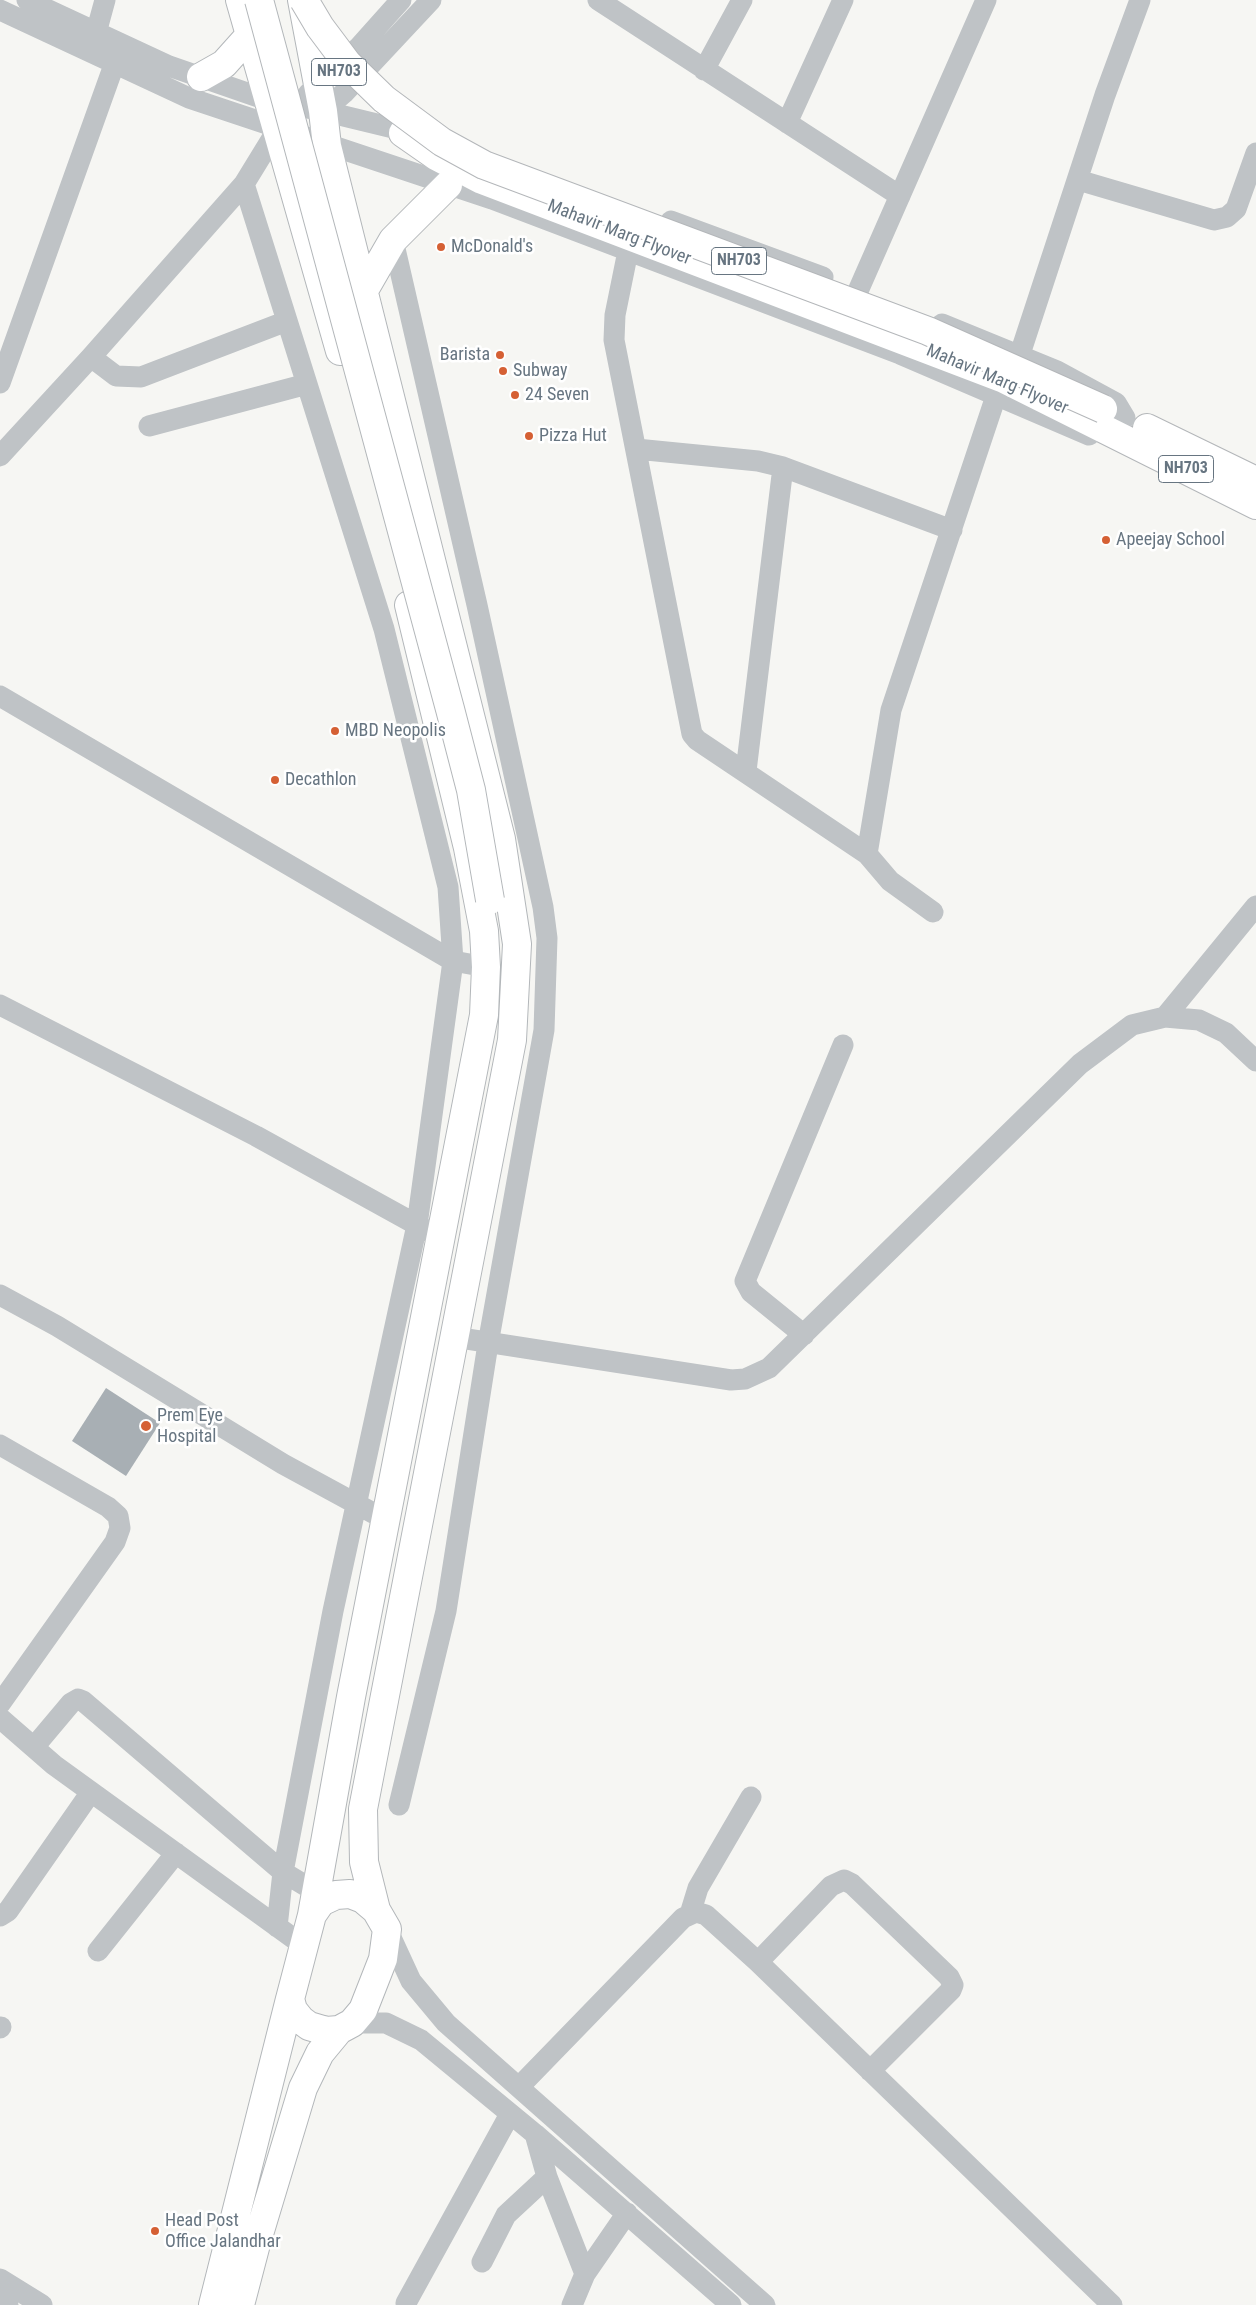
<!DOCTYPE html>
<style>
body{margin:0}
canvas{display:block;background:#f6f6f3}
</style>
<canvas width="1256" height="2305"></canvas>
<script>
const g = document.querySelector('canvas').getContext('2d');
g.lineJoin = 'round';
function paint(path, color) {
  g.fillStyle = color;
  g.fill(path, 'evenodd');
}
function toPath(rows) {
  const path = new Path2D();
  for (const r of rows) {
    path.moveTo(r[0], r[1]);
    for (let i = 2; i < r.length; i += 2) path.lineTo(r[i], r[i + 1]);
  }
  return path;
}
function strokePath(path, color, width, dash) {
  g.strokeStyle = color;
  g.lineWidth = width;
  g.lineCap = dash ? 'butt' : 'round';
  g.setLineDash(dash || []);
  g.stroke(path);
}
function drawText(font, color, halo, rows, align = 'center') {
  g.font = font + ' "Roboto Condensed",sans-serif';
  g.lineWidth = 5;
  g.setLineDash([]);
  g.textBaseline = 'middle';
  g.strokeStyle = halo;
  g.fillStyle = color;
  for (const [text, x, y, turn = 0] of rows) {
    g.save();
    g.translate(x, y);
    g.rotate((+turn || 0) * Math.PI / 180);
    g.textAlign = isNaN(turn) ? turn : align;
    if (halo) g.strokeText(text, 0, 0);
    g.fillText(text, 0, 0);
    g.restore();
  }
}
paint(toPath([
 [106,1388,160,1423,126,1476,72,1441]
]), '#a8afb4');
const major = toPath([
 [240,0,340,351],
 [302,0,323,111,327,146,501,839,517,944,512,1040,363,1809,364,1862,376,1910],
 [201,77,224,64,250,35],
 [363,292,393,240,448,185],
 [350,1894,363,1899,376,1910,387,1929,383,1959,363,2010,352,2023,339,2030,326,2031,309,2026,301,2020,293,2010,290,1999,312,1915,321,1902,336,1895,350,1894],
 [312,1915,351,1697,484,1015,486,967,484,931,468,848,409,605],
 [213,2305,290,1999],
 [240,2305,256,2244,303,2088,320,2053,339,2030]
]);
const highway = toPath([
 [403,133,436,156,482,180,1004,379,1256,505],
 [1147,428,1256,481]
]);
strokePath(major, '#b3b7ba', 30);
strokePath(highway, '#b4b7ba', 30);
strokePath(toPath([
 [27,0,169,66,270,101,323,111,418,134],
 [598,0,900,196],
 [0,10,189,98,492,199,900,354,1089,435],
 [96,33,105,0],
 [704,70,742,0],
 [308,94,359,47,401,0],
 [323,111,344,93,431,0],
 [787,123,843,0],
 [1078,180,1214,220,1227,217,1236,209,1256,153],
 [244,184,384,629,448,887,453,961,417,1225,333,1611,283,1872,277,1927],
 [671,221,823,277],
 [393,240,477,605,543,907,547,938,544,1030,488,1344,446,1611,399,1805],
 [628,251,615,315,614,340,692,734,697,740,867,854,890,881,933,912],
 [858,291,986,0],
 [942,324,1057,371,1116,403,1125,418],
 [1020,354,1105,95,1140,0],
 [91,357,116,376,141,377,287,321],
 [0,383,119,51],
 [149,426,307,384],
 [636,449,758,461,783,467,952,530],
 [0,456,91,357,244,184,282,122],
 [0,696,453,961,486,967],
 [746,771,783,467],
 [867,854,891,710,996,396],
 [0,1005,256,1136,428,1231],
 [1165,1017,1256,906],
 [0,1295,57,1326,283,1464,386,1520],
 [804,1335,751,1292,745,1281,843,1045],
 [454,1337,731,1380,745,1379,769,1368,1080,1064,1132,1025,1165,1017,1199,1020,1226,1033,1256,1061],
 [0,1445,108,1507,118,1516,120,1528,115,1542,0,1704],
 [0,1718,54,1765,304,1946],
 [34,1747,71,1703,78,1699,83,1701,283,1872,316,1892],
 [690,1914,698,1888,751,1797],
 [0,1916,8,1911,91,1792],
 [387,1929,411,1981,446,2023,765,2305],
 [98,1951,176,1853],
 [758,1962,831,1886,844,1880,852,1884,949,1977,953,1985,951,1990,870,2071],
 [352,2023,386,2023,421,2040,535,2134,731,2305],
 [0,2028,1,2027],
 [519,2087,683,1918,696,1912,706,1915,758,1962,1112,2305],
 [535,2134,547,2177,585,2274],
 [482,2262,506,2215,547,2177],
 [0,2279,42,2305],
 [0,2298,8,2305],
 [406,2303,510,2114],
 [572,2305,585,2274,627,2213]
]), '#bfc3c6', 21);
strokePath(major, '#fff', 28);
strokePath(highway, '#fff', 28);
const majorBridge = toPath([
 [259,0,450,709,471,790,490,900]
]);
const highwayBridge = toPath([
 [304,0,320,27,347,63,384,99,442,142,484,165,928,331,1103,409]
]);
strokePath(majorBridge, '#b3b7ba', 30, []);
strokePath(highwayBridge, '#b4b7ba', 30, []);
strokePath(majorBridge, '#fff', 28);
strokePath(highwayBridge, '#fff', 28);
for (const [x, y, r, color] of [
 [441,247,5,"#d56034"],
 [500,355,5,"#d56034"],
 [503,371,5,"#d56034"],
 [515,395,5,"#d56034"],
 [529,436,5,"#d56034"],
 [1106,540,5,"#d56034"],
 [335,731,5,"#d56034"],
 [275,780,5,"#d56034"],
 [146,1426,6,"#d56034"],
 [155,2231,5,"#d56034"]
]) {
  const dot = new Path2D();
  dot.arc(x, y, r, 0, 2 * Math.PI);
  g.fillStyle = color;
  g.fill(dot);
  strokePath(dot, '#fff', 2);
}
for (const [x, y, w] of [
 [339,72,55],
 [739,261,55],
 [1186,469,55]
]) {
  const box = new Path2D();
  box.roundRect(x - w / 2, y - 13.5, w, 27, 4);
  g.fillStyle = '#fff';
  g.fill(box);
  strokePath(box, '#677581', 1);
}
drawText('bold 16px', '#677581', null, [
 ["NH703",339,72],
 ["NH703",739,261],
 ["NH703",1186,469]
]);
drawText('18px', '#677581', '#fff', [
 ["Mahavir Marg Flyover",619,233,21],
 ["Mahavir Marg Flyover",997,380,23]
]);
drawText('18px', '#677581', '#fff', [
 ["McDonald's",451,247],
 ["Barista",490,355,"right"],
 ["Subway",513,371],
 ["24 Seven",525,395],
 ["Pizza Hut",539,436],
 ["Apeejay School",1116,540],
 ["MBD Neopolis",345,731],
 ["Decathlon",285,780],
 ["Prem Eye",157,1416],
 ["Hospital",157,1437],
 ["Head Post",165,2221],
 ["Office Jalandhar",165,2242]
], 'left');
</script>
